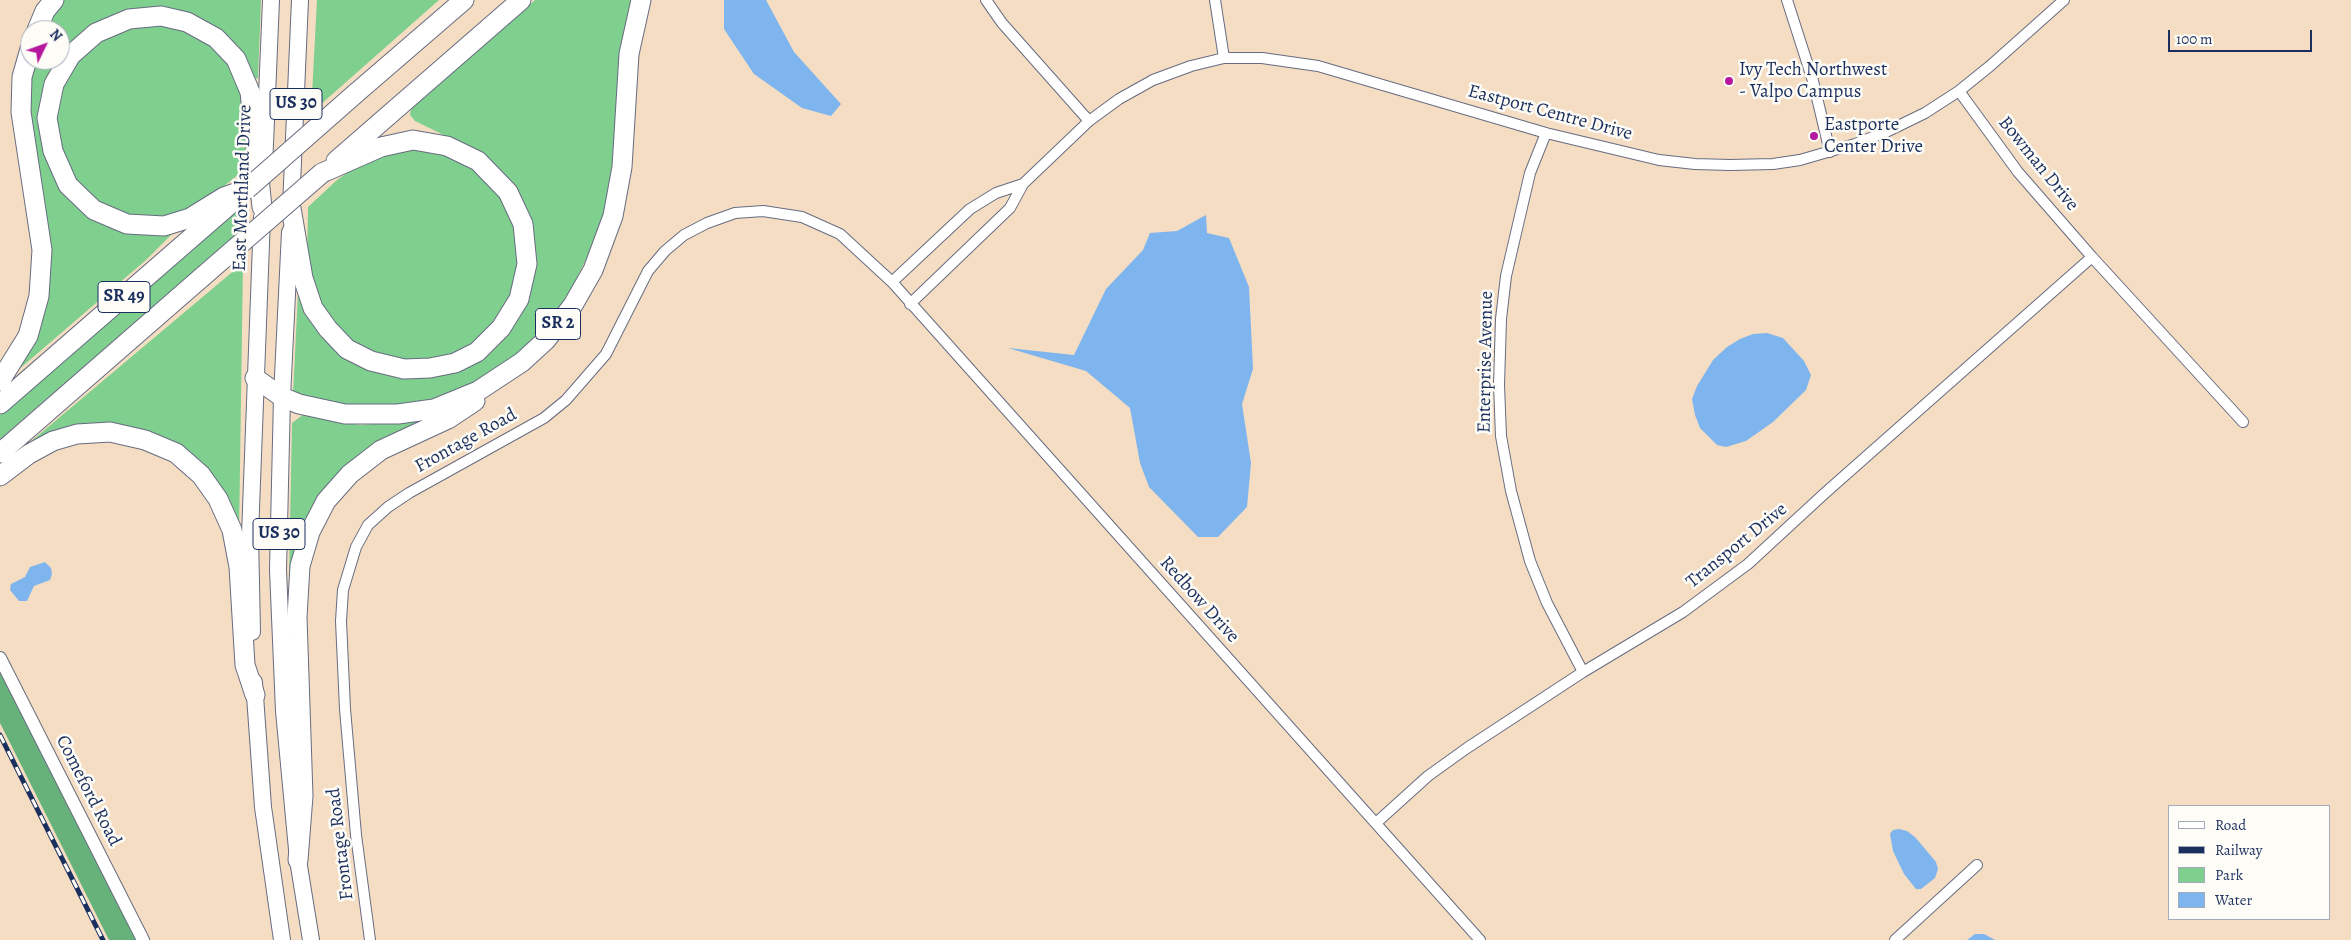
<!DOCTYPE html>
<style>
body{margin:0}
#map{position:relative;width:2351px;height:940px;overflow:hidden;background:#f4ddc2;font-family:Alegreya,serif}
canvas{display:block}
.legend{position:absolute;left:2168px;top:805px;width:162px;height:115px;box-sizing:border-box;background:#fdfcf7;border:1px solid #a3aaba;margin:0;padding:6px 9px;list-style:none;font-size:15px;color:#1b2f5e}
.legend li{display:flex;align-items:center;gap:10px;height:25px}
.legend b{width:25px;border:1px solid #a3aaba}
.north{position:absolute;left:20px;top:20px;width:50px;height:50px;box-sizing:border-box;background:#fdfcf7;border:1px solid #a3aaba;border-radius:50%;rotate:48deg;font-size:14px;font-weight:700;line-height:20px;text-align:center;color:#1b2f5e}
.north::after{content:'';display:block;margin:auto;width:18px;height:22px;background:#b5179e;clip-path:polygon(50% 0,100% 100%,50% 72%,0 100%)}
.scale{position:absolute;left:2168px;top:30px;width:144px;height:22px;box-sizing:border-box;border:2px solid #1b2f5e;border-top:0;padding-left:6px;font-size:15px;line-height:18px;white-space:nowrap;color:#1b2f5e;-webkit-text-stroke:4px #fdfcf7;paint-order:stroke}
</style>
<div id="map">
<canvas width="2351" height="940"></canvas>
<ul class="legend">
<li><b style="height:6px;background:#fff"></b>Road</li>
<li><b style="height:6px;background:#1b2f5e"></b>Railway</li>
<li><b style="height:14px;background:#7fcf8f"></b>Park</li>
<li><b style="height:14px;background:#7fb5ee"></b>Water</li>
</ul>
<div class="north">N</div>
<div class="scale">100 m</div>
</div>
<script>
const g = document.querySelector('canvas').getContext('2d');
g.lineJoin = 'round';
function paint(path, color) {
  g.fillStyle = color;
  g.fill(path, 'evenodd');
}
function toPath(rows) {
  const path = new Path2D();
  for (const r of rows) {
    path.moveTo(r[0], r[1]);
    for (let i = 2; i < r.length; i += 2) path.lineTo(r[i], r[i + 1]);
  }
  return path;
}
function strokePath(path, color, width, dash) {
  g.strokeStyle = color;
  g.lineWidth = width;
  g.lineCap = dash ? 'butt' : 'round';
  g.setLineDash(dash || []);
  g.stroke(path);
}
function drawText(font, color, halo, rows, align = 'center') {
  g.font = font + ' Alegreya,serif';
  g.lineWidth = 5;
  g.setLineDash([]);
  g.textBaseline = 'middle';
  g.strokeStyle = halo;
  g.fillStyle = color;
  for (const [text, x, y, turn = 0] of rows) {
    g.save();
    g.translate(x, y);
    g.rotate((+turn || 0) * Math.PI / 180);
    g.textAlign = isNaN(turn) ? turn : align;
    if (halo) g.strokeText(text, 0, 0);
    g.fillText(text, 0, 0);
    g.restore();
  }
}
paint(toPath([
 [61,0,261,0,258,78,255,79,240,55,143,9,117,14,94,25,60,59,60,30,43,30],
 [317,0,439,0,311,113],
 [535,0,632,0,612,178,604,212,588,255,572,288,551,319,527,346,500,371,429,404,362,410,293,394,298,292,311,317,409,376,505,333,531,235,460,143,415,121,410,115,411,109],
 [133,26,166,26,198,36,223,57,239,83,247,113,244,170,213,195,187,211,157,218,126,215,98,203,74,180,59,151,54,118,60,86,77,58,103,37],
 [33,60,59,60,44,87,39,108,40,130,70,198,176,230,146,260,10,377,40,315,26,114],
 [396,150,431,151,463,162,491,183,510,212,519,245,516,280,503,312,481,338,451,355,420,362,388,359,358,347,333,326,316,299,307,268,308,207,337,180,363,161],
 [242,204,241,230,0,439,0,415],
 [243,263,239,534,188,457,60,431,29,443],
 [304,414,360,425,388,423,440,414,377,446,302,535,289,576,292,423]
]), '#7fcf8f');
paint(toPath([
 [0,671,136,940,109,940,0,723]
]), '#67b27a');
paint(toPath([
 [724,0,766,0,794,52,841,104,831,116,802,108,754,74,724,29],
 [1206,215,1207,233,1229,238,1249,287,1253,369,1242,404,1251,463,1247,507,1218,537,1198,537,1149,487,1140,463,1130,408,1086,371,1008,348,1074,355,1106,289,1143,250,1150,233,1177,231],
 [1767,333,1783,338,1804,361,1811,375,1806,390,1773,422,1746,441,1726,447,1717,445,1700,428,1695,415,1692,399,1697,386,1713,360,1727,347,1740,339,1753,334],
 [45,562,51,568,52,574,50,580,34,586,27,601,19,601,10,590,11,584,25,577,30,567],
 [1899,829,1907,831,1915,837,1936,862,1938,869,1935,878,1921,889,1916,889,1904,874,1893,851,1890,834,1893,830],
 [1975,934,1984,934,1995,940,1967,940]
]), '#7fb5ee');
const minor = toPath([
 [986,0,1002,23,1089,121],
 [1215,0,1224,58],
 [1787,0,1813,81,1830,152],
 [1959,91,2018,172,2092,257,2243,422],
 [1546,133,1530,173,1506,276,1501,319,1499,385,1501,436,1511,491,1530,561,1547,603,1583,672],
 [1023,184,1089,121,1119,99,1153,80,1191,66,1224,58,1262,58,1318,66,1546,133,1659,160,1695,164,1730,165,1773,164,1800,160,1855,144,1886,132,1925,113,1959,91,1990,66,2064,0],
 [892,282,970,209,996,193,1023,184,1010,208,910,304],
 [1376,823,1428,776,1467,748,1583,672,1683,612,1748,564,1825,493,2092,257],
 [370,940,356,835,345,709,341,621,343,590,356,547,368,525,388,507,409,493,544,418,566,400,606,354,648,271,665,251,684,235,707,223,735,213,763,211,802,217,840,234,892,282,1480,940],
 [1895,940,1977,865]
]);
const tertiary = toPath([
 [0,658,143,940]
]);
const trunk = toPath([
 [264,168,271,0],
 [291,207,300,0],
 [290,232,282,397,278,570,284,711,298,860,311,940],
 [252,632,250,535,262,217],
 [254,682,263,807,282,940]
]);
const motorway = toPath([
 [37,30,45,11,54,0],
 [355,94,464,0],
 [336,161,521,0],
 [247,189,224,197,190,218,164,226,127,224,94,210,68,185,53,151,47,118,54,84,71,55,96,33,129,19,161,16,187,22,216,38,236,59,250,92,262,207],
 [291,208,303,278,313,308,328,329,347,349,371,361,404,369,430,368,455,363,477,352,501,328,519,299,527,264,523,224,508,192,478,161,447,146,413,140,381,147,322,173],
 [255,378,282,397,299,404,345,414,398,414,434,409,478,391,522,362,546,340,573,305,593,270,613,216,622,167,629,54,641,0],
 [0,381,28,336,39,296,42,250,21,112,22,77,30,49],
 [0,404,229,205],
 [0,453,201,278],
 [0,476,29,454,53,441,77,434,110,432,145,440,176,453,201,475,218,499,232,530,239,567,245,665,255,695],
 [298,860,303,796,297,617,300,566,310,532,326,501,350,474,381,450,448,419,475,401]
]);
strokePath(minor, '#676c81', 12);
strokePath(tertiary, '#676c81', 14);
strokePath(trunk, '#676c81', 18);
strokePath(motorway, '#676c81', 21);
strokePath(minor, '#fff', 10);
strokePath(tertiary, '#fff', 12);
strokePath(trunk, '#fff', 16);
strokePath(motorway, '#fff', 19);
const rail = toPath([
 [0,735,103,940]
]);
strokePath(rail, '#1b2f5e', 5);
strokePath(rail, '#fdfcf7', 3, [9]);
const motorwayBridge = toPath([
 [247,189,355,94],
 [201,278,322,173]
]);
strokePath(motorwayBridge, '#676c81', 21, []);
strokePath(motorwayBridge, '#fff', 19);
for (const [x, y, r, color] of [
 [1729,81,5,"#b5179e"],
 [1814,136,5,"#b5179e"]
]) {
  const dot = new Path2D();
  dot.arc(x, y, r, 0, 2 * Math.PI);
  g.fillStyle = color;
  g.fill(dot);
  strokePath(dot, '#fdfcf7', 2);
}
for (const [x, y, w] of [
 [296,104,52],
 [124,297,52],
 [558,324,45],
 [279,534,52]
]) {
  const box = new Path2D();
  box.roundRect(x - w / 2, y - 15.5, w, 31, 4);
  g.fillStyle = '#fdfcf7';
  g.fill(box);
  strokePath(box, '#1b2f5e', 1);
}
drawText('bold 18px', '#1b2f5e', null, [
 ["US 30",296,104],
 ["SR 49",124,297],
 ["SR 2",558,324],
 ["US 30",279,534]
]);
drawText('19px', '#1b2f5e', '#fdfcf7', [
 ["Ivy Tech Northwest",1739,70],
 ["- Valpo Campus",1739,92],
 ["Eastporte",1824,125],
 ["Center Drive",1824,147]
], 'left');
drawText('19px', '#1b2f5e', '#fdfcf7', [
 ["Eastport Centre Drive",1550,113,15],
 ["Bowman Drive",2038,164,51],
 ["East Morthland Drive",243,188,-88],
 ["Enterprise Avenue",1486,362,-89],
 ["Frontage Road",466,441,-29],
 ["Transport Drive",1737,546,-39],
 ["Redbow Drive",1199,600,48],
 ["Comeford Road",88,791,63],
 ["Frontage Road",341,844,-97]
]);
</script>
